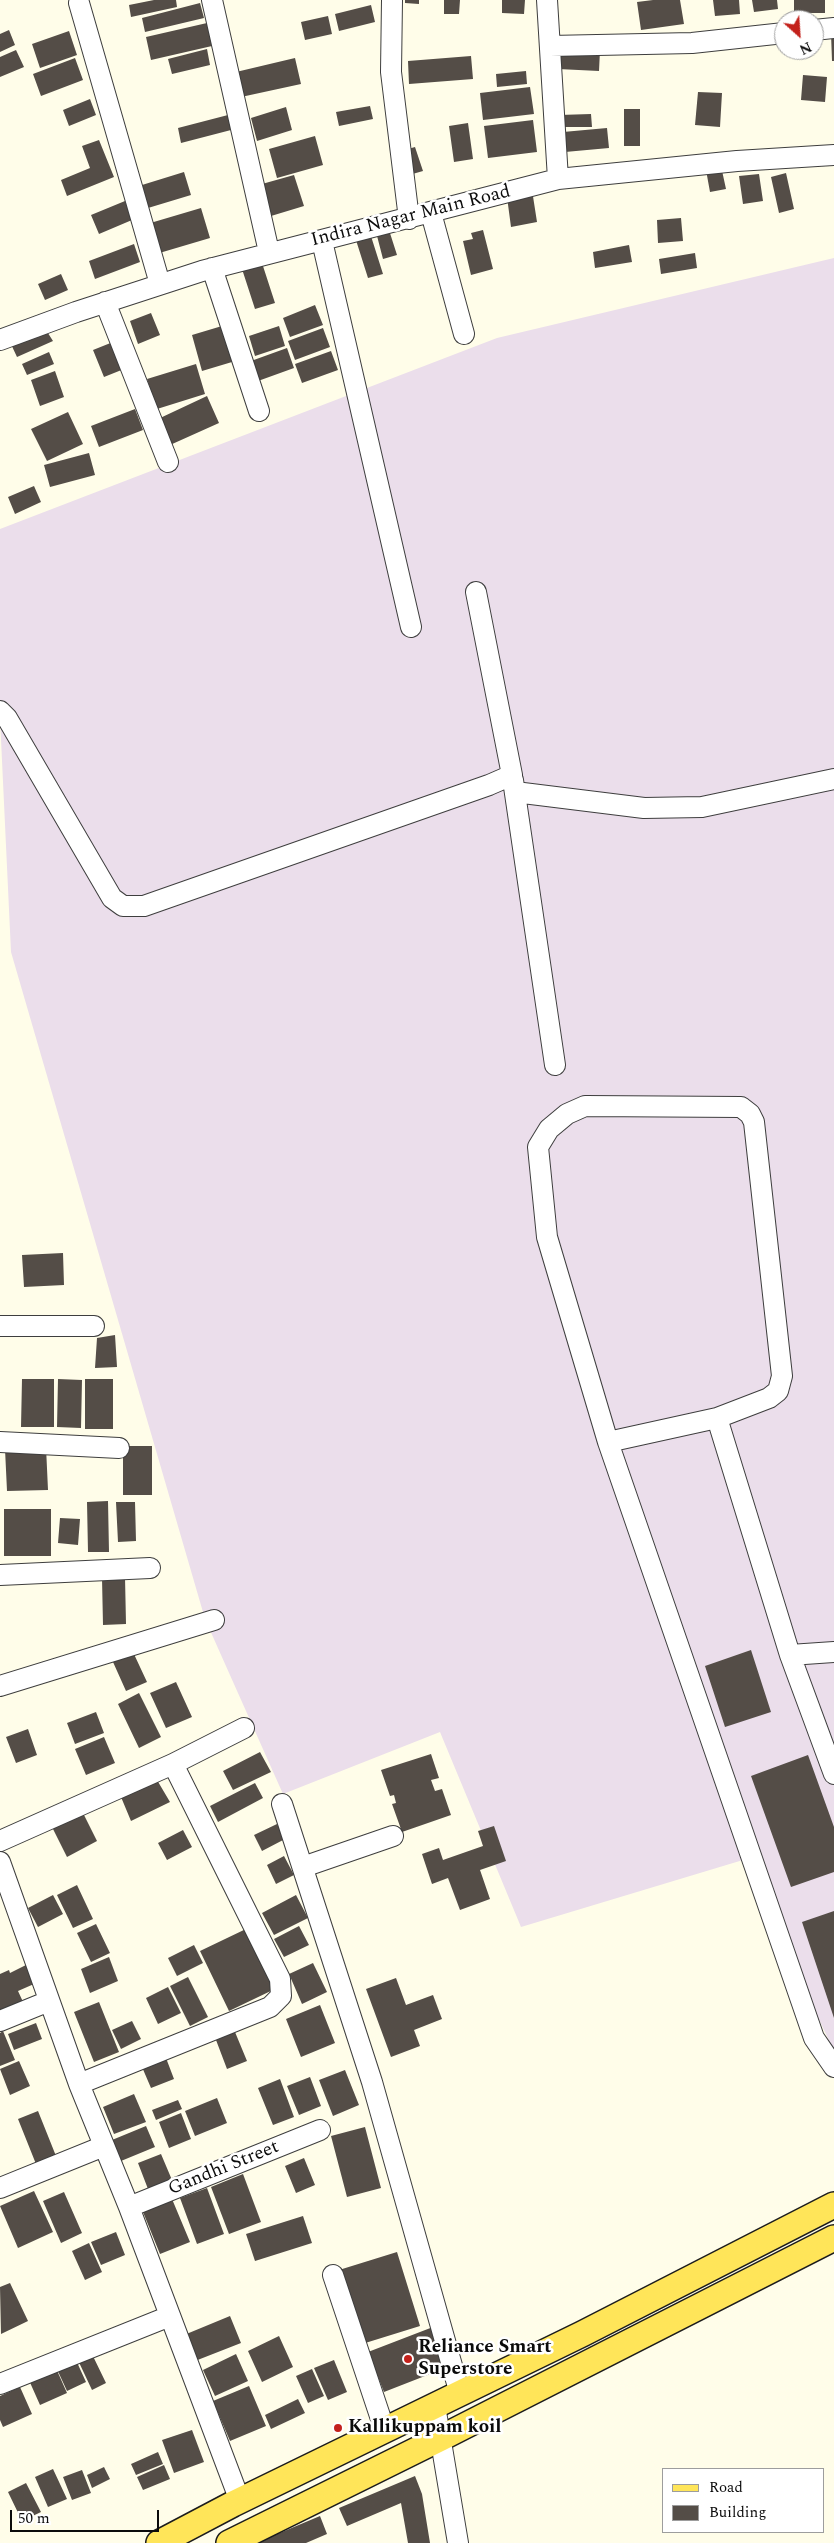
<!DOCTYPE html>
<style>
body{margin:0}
#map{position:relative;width:834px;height:2543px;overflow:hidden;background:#fffde9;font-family:Spectral,serif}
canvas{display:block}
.legend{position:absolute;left:662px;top:2468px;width:162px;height:65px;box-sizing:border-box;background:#fff;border:1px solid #9d9d9d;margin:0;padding:6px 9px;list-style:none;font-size:15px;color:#0b0b0b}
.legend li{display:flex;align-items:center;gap:10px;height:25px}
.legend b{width:25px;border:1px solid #9d9d9d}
.north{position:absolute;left:774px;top:10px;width:50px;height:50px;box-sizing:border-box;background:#fff;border:1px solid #9d9d9d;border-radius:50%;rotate:154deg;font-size:14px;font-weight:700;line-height:20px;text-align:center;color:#0b0b0b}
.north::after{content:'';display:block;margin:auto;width:18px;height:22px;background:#c3211b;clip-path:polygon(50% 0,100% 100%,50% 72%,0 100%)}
.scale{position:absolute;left:10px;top:2510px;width:149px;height:22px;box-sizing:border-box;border:2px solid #0b0b0b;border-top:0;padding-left:6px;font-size:15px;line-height:18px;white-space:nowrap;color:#0b0b0b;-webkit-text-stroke:4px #fff;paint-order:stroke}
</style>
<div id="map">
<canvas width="834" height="2543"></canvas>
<ul class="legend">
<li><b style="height:6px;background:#ffe559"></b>Road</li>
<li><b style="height:14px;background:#544d47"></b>Building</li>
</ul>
<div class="north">N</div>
<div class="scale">50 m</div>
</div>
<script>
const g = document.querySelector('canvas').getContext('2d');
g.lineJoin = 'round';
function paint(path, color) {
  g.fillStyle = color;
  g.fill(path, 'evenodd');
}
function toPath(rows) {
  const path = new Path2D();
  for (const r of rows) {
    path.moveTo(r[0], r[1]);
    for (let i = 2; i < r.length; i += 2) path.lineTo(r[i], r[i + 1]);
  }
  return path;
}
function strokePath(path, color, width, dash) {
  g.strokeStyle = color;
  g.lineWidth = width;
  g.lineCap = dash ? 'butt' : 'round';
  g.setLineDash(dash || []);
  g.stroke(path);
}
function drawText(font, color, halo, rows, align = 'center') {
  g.font = font + ' Spectral,serif';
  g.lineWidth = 5;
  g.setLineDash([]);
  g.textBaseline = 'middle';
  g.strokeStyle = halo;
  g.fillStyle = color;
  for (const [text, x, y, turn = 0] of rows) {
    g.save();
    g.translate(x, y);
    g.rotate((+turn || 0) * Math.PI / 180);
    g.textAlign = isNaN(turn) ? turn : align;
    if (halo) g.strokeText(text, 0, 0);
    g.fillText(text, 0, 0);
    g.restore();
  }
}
paint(toPath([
 [834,258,834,2051,743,1860,521,1927,440,1732,283,1794,205,1619,11,952,0,718,0,529,497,338]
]), '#ebdeeb');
paint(toPath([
 [154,0,176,0,177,7,131,17,129,5],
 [405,0,419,0,419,4,405,3],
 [444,0,460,0,459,14,444,14],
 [502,0,525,0,524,14,502,13],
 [653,0,680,0,684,24,641,30,637,2],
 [713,0,739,0,740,14,715,16],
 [752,0,777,0,778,9,754,12],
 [794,0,825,0,825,13,794,13],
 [200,3,204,18,145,32,142,18],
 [371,5,375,22,339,31,335,14],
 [328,16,332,34,305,40,301,22],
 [207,23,212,46,151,60,146,37],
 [9,30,15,45,0,52,0,34],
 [69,31,77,55,40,68,32,44],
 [831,33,834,33,834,61,832,61],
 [207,49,210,65,172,74,168,59],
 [16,50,24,67,0,77,0,57],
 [600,50,599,71,558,69,558,53],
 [471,56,473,79,409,84,408,61],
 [75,58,83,80,41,96,33,74],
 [295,58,301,84,241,97,236,72],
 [526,71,527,84,497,87,496,74],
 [803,75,827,77,825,102,801,100],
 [530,87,534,114,483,120,480,93],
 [698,92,722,93,720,127,695,125],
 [90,99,96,115,69,126,63,110],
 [370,106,373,119,339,126,336,112],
 [286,107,292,130,257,141,251,118],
 [624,109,640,109,640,146,624,146],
 [591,114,592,127,559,127,559,115],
 [228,115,231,130,181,143,178,128],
 [533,120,537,152,488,158,484,126],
 [468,123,473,159,454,162,449,126],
 [607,128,609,148,565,152,563,132],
 [315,136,323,165,277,178,269,149],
 [99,140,114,177,67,196,61,180,90,168,82,146],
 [415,147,423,171,409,175,401,151],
 [721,166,726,189,710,192,706,170],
 [184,172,191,195,148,208,142,185],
 [786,173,794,209,779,213,771,177],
 [759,174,763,201,743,204,739,176],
 [294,175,304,206,271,216,262,184],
 [532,190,537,222,511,227,507,197],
 [125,201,132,220,99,234,91,215],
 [201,208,210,238,156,254,147,224],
 [681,218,683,241,658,243,657,220],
 [389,230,397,255,383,259,376,232],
 [483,230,493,269,471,275,463,241,473,239,471,233],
 [370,233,383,274,368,278,355,237],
 [134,244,140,262,95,279,89,261],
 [629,245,632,262,595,268,593,252],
 [695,253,697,268,661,274,659,259],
 [262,263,275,303,255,309,242,269],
 [61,274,68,290,45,300,38,284],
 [315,305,323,325,290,337,283,318],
 [151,313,160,335,138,344,130,321],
 [222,326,232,362,202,371,192,335],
 [279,326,285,346,255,356,249,336],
 [323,328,330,347,295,360,288,341],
 [46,330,53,341,17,357,10,342],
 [113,342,124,369,104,377,93,350],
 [287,348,294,368,258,381,251,361],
 [331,351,338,370,302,383,295,364],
 [49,352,54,364,27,375,22,364],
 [196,364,205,394,157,409,147,379],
 [55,371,64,397,40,406,31,380],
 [207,396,219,423,170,445,158,419],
 [135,409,143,430,99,447,91,426],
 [68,412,83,444,47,461,31,429],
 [89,453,95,475,50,487,44,465],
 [34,486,41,502,15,514,8,497],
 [63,1253,64,1285,24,1287,22,1255],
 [115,1335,117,1367,95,1368,97,1338],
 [22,1379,54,1379,54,1427,21,1427],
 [58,1379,82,1380,81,1428,57,1427],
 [85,1379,113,1379,113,1429,85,1429],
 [123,1446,152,1446,152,1495,123,1495],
 [46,1447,48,1490,7,1491,5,1449],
 [108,1501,109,1552,88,1552,87,1502],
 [116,1502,135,1502,136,1541,118,1542],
 [4,1509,51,1509,51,1556,4,1556],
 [60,1518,80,1519,78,1545,58,1543],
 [125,1577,126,1624,103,1625,102,1578],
 [751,1650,771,1712,725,1727,705,1666],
 [133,1652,147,1682,126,1691,113,1662],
 [176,1682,192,1717,166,1728,150,1693],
 [139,1693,161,1737,139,1748,118,1704],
 [96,1712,104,1733,75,1744,67,1723],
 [28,1729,37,1755,16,1763,6,1737],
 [104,1737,115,1763,86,1775,75,1749],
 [260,1752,271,1772,233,1790,223,1771],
 [431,1754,439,1778,431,1780,435,1791,442,1789,451,1815,402,1832,392,1804,396,1803,394,1795,390,1796,381,1770],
 [808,1755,834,1827,834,1872,791,1887,751,1776],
 [157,1780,170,1802,131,1821,121,1797],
 [255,1783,263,1798,218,1822,210,1806],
 [82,1811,97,1841,67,1857,52,1827],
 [277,1824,285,1839,262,1851,254,1835],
 [494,1826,506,1861,480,1870,490,1899,460,1910,448,1878,432,1884,422,1854,439,1848,443,1860,483,1846,478,1831],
 [183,1830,192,1847,167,1860,158,1843],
 [284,1856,294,1875,276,1884,267,1865],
 [77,1885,93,1919,73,1928,57,1895],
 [53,1895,63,1914,38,1927,28,1908],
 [296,1895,308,1918,274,1935,262,1913],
 [834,1911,834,2018,802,1922],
 [96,1924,110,1953,91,1962,77,1933],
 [299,1926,309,1945,284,1957,274,1939],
 [248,1928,277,1988,229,2011,200,1951],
 [194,1945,203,1963,177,1976,168,1958],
 [109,1957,118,1981,90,1993,81,1969],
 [313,1963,327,1992,302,2004,289,1974],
 [26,1965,34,1984,18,1991,24,2004,0,2015,0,1974,9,1970,10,1973],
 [188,1977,208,2017,190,2026,170,1986],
 [396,1978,406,2005,433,1995,442,2019,414,2030,420,2046,391,2057,366,1989],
 [168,1987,181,2013,158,2024,146,1998],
 [99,2002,119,2052,94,2062,74,2012],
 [320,2005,335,2043,301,2057,286,2019],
 [132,2021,141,2039,121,2049,112,2030],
 [36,2023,42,2039,14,2050,8,2034],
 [3,2031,15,2060,0,2066,0,2033],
 [235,2032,247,2061,227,2069,216,2040],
 [166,2058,174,2079,151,2088,142,2067],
 [19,2061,30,2086,10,2095,0,2069],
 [345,2070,359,2105,333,2116,319,2080],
 [310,2077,321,2106,299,2115,287,2086],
 [280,2079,294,2117,273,2125,258,2088],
 [134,2094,146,2122,114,2134,103,2107],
 [217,2098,227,2123,195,2136,185,2111],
 [178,2100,182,2109,156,2120,152,2110],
 [38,2111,56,2156,36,2164,18,2119],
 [181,2113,191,2139,169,2148,159,2122],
 [146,2126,155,2147,121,2161,112,2140],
 [365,2127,381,2188,347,2197,331,2136],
 [161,2154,172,2180,148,2189,138,2163],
 [304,2158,315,2185,296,2193,285,2166],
 [243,2174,261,2222,229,2234,211,2187],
 [207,2188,224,2234,197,2244,180,2198],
 [34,2191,53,2232,18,2248,0,2206],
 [64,2192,82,2233,61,2243,43,2201],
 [172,2199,190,2242,160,2254,143,2212],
 [303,2216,312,2243,255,2261,246,2234],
 [116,2232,125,2255,101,2265,91,2242],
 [89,2243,102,2272,85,2280,72,2251],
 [397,2252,420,2326,362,2344,339,2270],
 [10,2283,28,2321,1,2334,0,2287],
 [230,2316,241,2343,195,2361,184,2335],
 [433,2327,448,2367,384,2392,368,2352],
 [279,2336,293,2367,262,2382,248,2351],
 [90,2350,106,2383,92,2390,76,2356],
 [236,2354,248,2381,215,2396,203,2370],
 [75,2358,86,2382,67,2391,56,2367],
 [334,2360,347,2392,328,2400,314,2368],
 [55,2366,67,2393,40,2405,28,2378],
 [312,2369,324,2396,308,2403,296,2376],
 [249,2386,266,2426,230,2441,213,2401],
 [20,2387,32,2414,3,2427,0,2420,0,2396],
 [298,2399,305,2413,271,2429,265,2415],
 [192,2430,204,2462,174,2473,162,2440],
 [158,2452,163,2464,136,2475,131,2464],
 [164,2465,170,2479,143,2490,137,2477],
 [104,2467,110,2479,92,2488,87,2475],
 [53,2469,67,2499,48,2507,35,2477],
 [82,2470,91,2493,72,2500,63,2477],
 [415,2476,422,2494,430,2543,408,2543,401,2503,347,2526,339,2508],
 [26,2483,41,2512,22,2521,8,2492],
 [320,2516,327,2534,306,2543,256,2543]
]), '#544d47');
const minor = toPath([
 [212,0,269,252],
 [392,0,391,72,409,219],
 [547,0,558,179],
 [79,3,160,284],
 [814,30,834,28],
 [550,46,692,43,784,33],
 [431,213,464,334],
 [322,241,411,627],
 [212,268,259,411],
 [105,302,168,462],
 [0,340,76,312,202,271,558,179,737,161,834,155],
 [0,711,7,718,112,898,123,906,144,906,489,785,512,775,476,592],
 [513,780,555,1065],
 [515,792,644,808,702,807,834,779],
 [0,1326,94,1326],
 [717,1418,769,1398,778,1391,782,1376,754,1122,750,1114,741,1107,585,1106,567,1114,549,1129,538,1147,547,1237,608,1442,814,2038,834,2067],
 [0,1442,119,1448],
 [608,1442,717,1418,790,1655,834,1774],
 [0,1575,150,1568],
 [790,1655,834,1652],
 [0,1686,214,1620],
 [173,1764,244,1728],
 [282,1804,372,2082,460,2394],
 [0,1841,173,1764,280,1979,281,1996,270,2007,79,2084],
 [0,1862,79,2084,129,2207,240,2501],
 [303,1867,393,1836],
 [0,2021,49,2001],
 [0,2188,104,2146],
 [129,2207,320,2130],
 [333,2275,385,2431],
 [0,2384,170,2316],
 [435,2406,458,2543]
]);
const major = toPath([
 [159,2543,233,2504,582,2334,834,2205],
 [229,2543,441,2438,834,2238]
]);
strokePath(minor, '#3e3e3e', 22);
strokePath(major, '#1c1c1c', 28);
strokePath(minor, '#fff', 20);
strokePath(major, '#ffe559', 25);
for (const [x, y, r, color] of [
 [408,2359,5,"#c3211b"],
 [338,2428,5,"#c3211b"]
]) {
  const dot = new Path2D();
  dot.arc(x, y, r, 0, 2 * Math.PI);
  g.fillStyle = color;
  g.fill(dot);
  strokePath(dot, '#fff', 2);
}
drawText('19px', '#0b0b0b', '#fff', [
 ["Indira Nagar Main Road",411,217,-14],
 ["Gandhi Street",224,2169,-22]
]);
drawText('bold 19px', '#0b0b0b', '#fff', [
 ["Reliance Smart",418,2348],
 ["Superstore",418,2370],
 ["Kallikuppam koil",348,2428]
], 'left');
</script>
